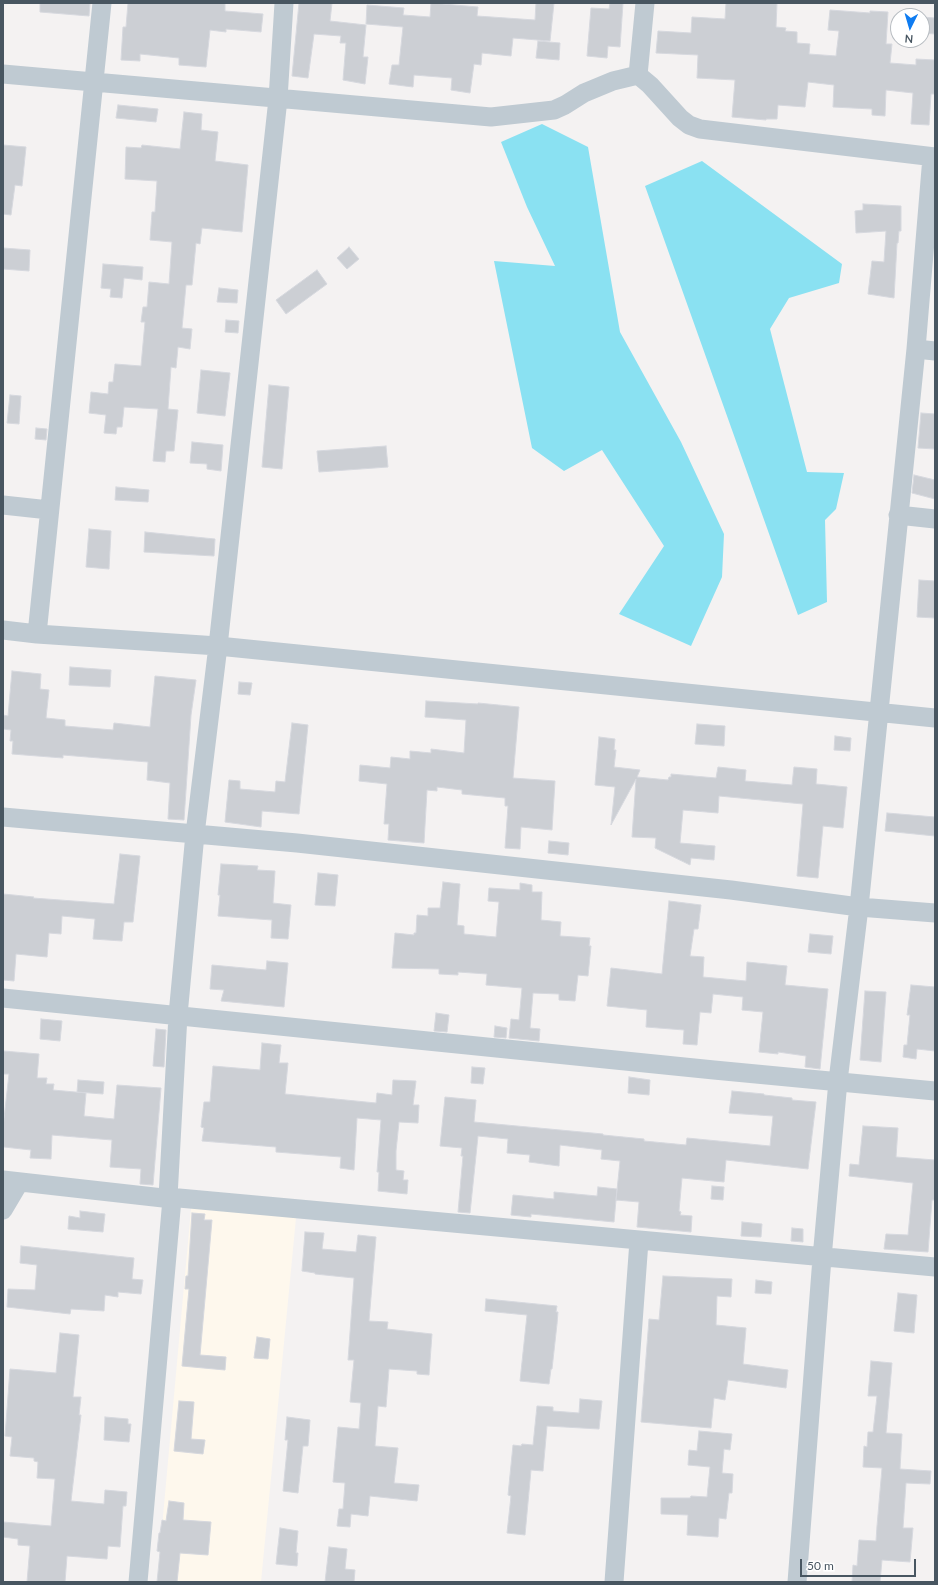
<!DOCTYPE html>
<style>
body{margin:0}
#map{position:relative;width:938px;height:1585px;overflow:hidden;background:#f4f2f2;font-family:Lato,sans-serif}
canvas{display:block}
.frame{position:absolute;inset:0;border:4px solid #485661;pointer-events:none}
.north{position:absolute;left:890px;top:8px;width:40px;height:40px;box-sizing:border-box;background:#fff;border:1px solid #b6bbc0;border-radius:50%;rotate:185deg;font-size:11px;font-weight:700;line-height:16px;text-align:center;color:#485661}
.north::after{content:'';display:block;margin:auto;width:14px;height:18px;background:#0f7cf1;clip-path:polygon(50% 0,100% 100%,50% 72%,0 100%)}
.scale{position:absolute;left:800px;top:1559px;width:116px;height:18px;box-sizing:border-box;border:2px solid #485661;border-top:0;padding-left:5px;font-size:12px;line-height:14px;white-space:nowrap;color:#485661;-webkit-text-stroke:3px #fff;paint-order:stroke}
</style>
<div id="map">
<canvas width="938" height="1585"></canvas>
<div class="frame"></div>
<div class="north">N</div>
<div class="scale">50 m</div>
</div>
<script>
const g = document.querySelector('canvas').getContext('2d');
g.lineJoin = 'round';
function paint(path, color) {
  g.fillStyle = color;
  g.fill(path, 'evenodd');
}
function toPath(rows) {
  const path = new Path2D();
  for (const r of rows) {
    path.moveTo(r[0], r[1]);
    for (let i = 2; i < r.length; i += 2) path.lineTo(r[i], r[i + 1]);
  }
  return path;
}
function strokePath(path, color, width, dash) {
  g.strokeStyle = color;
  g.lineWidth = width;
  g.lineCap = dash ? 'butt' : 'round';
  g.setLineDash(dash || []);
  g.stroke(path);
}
paint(toPath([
 [192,1198,296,1218,261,1582,157,1582]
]), '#fef8ed');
paint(toPath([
 [542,124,588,147,620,332,681,442,724,534,722,577,691,646,619,614,664,546,602,450,564,471,532,448,494,261,555,266,527,207,501,142],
 [702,161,842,264,839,283,789,298,770,329,807,472,844,473,836,509,825,520,827,602,798,615,645,186]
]), '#8ae1f2');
const building = toPath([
 [40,3,90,3,89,16,40,12,40,3],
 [128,3,225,3,225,11,263,14,261,32,226,29,226,32,210,30,206,67,179,65,179,58,140,54,140,61,121,60,123,27,126,27,128,3],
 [299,3,332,3,330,21,366,25,363,57,368,57,365,84,343,80,346,43,340,43,341,36,314,34,308,78,292,76,299,3],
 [431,3,478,7,477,16,535,20,536,3,554,3,550,41,513,38,511,56,482,53,481,65,474,64,470,93,451,90,452,78,414,75,413,87,389,84,392,65,399,65,403,27,366,24,367,5,404,8,403,15,430,17,431,3],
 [610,3,623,3,620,47,608,46,607,58,587,56,591,8,609,9,610,3],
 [726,3,777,3,776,27,786,28,785,31,797,32,797,43,810,44,809,54,836,56,839,31,828,30,830,10,870,13,870,11,888,12,886,44,892,44,890,63,916,65,916,59,935,60,935,94,931,94,929,125,911,124,913,93,886,90,885,116,872,115,872,109,833,107,834,85,808,82,805,107,778,105,777,119,766,119,766,120,732,117,735,80,697,78,698,55,656,53,658,31,691,33,692,17,725,19,726,3],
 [922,17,935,18,935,34,922,33,922,17],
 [538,41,560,43,559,60,536,58,538,41],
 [118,105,158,109,156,122,116,118,118,105],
 [184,112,202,114,201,130,218,132,215,161,248,165,242,232,202,228,200,244,196,243,192,285,186,285,182,328,192,329,190,349,178,347,176,368,171,367,168,409,178,410,174,451,166,451,165,462,153,461,158,409,124,407,122,427,117,427,116,434,104,433,106,415,89,413,91,392,108,394,109,382,113,382,115,364,141,366,145,322,141,322,143,307,147,307,149,282,169,284,172,242,150,240,152,212,155,212,157,181,125,179,126,147,141,148,142,145,180,149,184,112],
 [3,145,26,147,22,186,15,185,11,215,3,214,3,145],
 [863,204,901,206,901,231,899,231,898,243,897,243,894,298,868,294,872,261,884,262,886,231,856,233,855,211,863,210,863,204],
 [349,247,359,259,347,269,337,258,349,247],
 [3,248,30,250,29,271,3,269,3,248],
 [103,264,143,267,142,280,124,278,122,298,110,297,111,289,101,288,103,264],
 [317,270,327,284,286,314,276,300,317,270],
 [219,288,238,290,237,303,217,302,219,288],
 [226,320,239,321,238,333,225,332,226,320],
 [201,370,230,373,225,416,197,413,201,370],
 [269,385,289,387,282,469,262,467,269,385],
 [10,395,21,396,19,424,7,423,10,395],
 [921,413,935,414,935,449,918,448,921,413],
 [36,428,47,429,46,440,35,439,36,428],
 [192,442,223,445,221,471,207,469,207,464,190,463,192,442],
 [386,446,388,467,319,472,317,451,386,446],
 [914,475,935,480,935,499,912,493,914,475],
 [116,487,149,490,148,502,115,500,116,487],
 [89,529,111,531,109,569,86,567,89,529],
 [145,532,215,539,214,556,144,552,145,532],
 [919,580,935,581,935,618,917,617,919,580],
 [70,667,111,670,110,687,69,685,70,667],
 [12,671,41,674,40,689,49,690,46,718,65,720,65,726,113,730,114,723,150,727,155,676,196,680,191,715,184,820,168,819,170,783,147,780,148,762,63,755,63,758,12,754,13,741,10,741,11,730,3,729,3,715,8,716,12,671],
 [239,682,252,683,250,695,238,694,239,682],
 [426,701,478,704,478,703,519,707,513,778,555,781,552,830,521,827,520,849,505,848,508,806,505,806,505,798,462,794,462,790,437,787,437,791,427,790,424,843,388,840,389,824,384,824,387,784,359,781,360,765,390,768,391,757,410,759,410,751,431,753,431,749,464,753,466,720,425,717,426,701],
 [292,723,308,725,299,814,262,811,261,827,225,822,229,780,240,781,240,789,275,792,276,781,285,782,292,723],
 [697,724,725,726,724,746,695,744,697,724],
 [835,736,851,738,850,751,834,750,835,736],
 [599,737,615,739,614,750,616,750,614,767,640,770,637,777,668,780,669,777,671,777,671,774,716,778,718,767,746,770,745,781,792,785,794,767,817,769,816,784,847,787,843,828,823,826,818,878,797,876,803,804,719,796,718,813,683,810,680,843,715,846,714,860,691,858,690,865,655,848,656,838,632,837,636,779,611,825,615,787,595,785,599,737],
 [887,813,935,817,935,836,885,831,887,813],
 [549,841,569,843,568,855,548,853,549,841],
 [120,854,140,856,133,922,124,922,122,941,93,939,95,919,62,916,61,934,49,933,47,957,16,954,14,981,3,980,3,894,34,897,33,898,114,904,120,854],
 [221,864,258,866,257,870,275,871,273,903,291,905,288,939,271,938,272,920,218,916,220,895,218,895,221,864],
 [318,873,338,875,335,906,315,905,318,873],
 [443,882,460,884,457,925,464,926,464,934,496,937,499,902,488,901,489,888,520,890,520,883,532,885,532,892,542,892,541,920,561,922,560,936,590,938,589,946,591,946,588,976,578,975,575,1001,559,1000,559,994,533,993,530,1028,540,1029,539,1041,509,1038,511,1019,519,1020,522,988,486,985,487,974,458,972,458,975,439,974,439,969,392,968,395,933,414,935,414,933,416,933,417,915,428,916,428,908,440,908,443,882],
 [669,901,701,905,698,929,694,929,690,956,704,957,703,977,746,981,747,962,787,966,785,985,828,989,820,1069,805,1067,806,1056,778,1052,778,1054,759,1052,763,1012,742,1010,743,997,713,994,711,1013,700,1012,697,1045,683,1044,684,1030,646,1027,647,1010,607,1006,611,968,662,974,669,901],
 [810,934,833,936,831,954,808,952,810,934],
 [267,961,288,963,284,1007,221,1001,224,990,210,989,212,965,266,970,267,961],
 [911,985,935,987,935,1051,917,1049,916,1059,903,1057,904,1045,907,1045,910,1015,907,1015,911,985],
 [865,991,886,992,881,1062,860,1060,865,991],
 [436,1013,449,1015,447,1032,434,1031,436,1013],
 [41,1019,62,1021,60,1041,40,1039,41,1019],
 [495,1026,507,1028,506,1038,494,1037,495,1026],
 [156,1029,166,1030,164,1067,153,1066,156,1029],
 [262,1043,281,1045,279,1063,288,1063,285,1094,376,1103,377,1093,392,1095,393,1080,416,1081,413,1105,419,1105,418,1123,399,1122,396,1151,396,1170,404,1171,403,1180,408,1180,407,1194,378,1191,379,1172,377,1172,381,1120,357,1118,354,1170,340,1168,341,1157,276,1152,276,1147,202,1141,204,1128,201,1127,204,1102,210,1102,213,1066,260,1070,262,1043],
 [3,1051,39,1054,37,1078,47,1078,46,1084,54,1084,53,1090,86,1093,84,1116,114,1119,117,1085,161,1088,153,1185,140,1184,141,1169,110,1167,112,1140,52,1135,51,1159,30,1158,31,1150,4,1147,3,1146,3,1127,9,1074,3,1074,3,1051],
 [472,1067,485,1068,483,1084,471,1083,472,1067],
 [629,1077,650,1080,649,1095,628,1093,629,1077],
 [78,1080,104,1082,103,1094,77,1092,78,1080],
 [732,1091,764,1094,764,1095,792,1098,792,1100,816,1102,808,1169,726,1160,724,1182,682,1178,679,1211,681,1212,680,1215,692,1216,691,1232,637,1227,639,1202,616,1200,620,1161,601,1159,602,1150,560,1145,559,1166,529,1162,530,1155,507,1153,508,1139,478,1136,470,1213,458,1212,463,1156,461,1156,462,1148,440,1146,445,1097,476,1100,474,1122,603,1134,603,1135,644,1139,644,1141,686,1145,687,1138,770,1146,773,1116,729,1113,732,1091],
 [863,1126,898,1128,896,1157,935,1160,935,1200,932,1200,928,1252,884,1249,886,1234,908,1235,913,1183,849,1176,850,1164,859,1165,863,1126],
 [712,1186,724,1187,723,1200,711,1199,712,1186],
 [598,1187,617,1189,614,1222,531,1214,531,1217,511,1215,513,1195,554,1199,554,1192,597,1196,598,1187],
 [80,1211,105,1214,103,1232,68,1229,69,1216,80,1218,80,1211],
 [192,1213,205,1214,204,1220,212,1220,200,1355,226,1357,225,1370,182,1366,189,1289,185,1289,186,1276,188,1276,192,1213],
 [742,1222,762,1224,761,1237,741,1236,742,1222],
 [792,1228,803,1229,803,1242,791,1241,792,1228],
 [305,1232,324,1233,322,1249,356,1252,358,1235,376,1237,369,1321,388,1322,387,1329,432,1334,429,1375,417,1374,417,1371,389,1369,386,1407,378,1406,375,1446,398,1448,394,1483,419,1485,417,1501,370,1496,368,1516,351,1514,350,1527,337,1526,339,1509,343,1509,345,1483,333,1482,338,1427,359,1429,361,1403,350,1402,354,1360,348,1360,354,1278,315,1274,315,1273,302,1271,305,1232],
 [21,1246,134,1258,132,1279,143,1280,141,1294,118,1292,118,1297,105,1295,104,1311,71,1309,70,1314,7,1307,8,1289,35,1290,37,1265,20,1263,21,1246],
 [663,1276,732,1279,731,1297,717,1296,716,1325,746,1328,743,1364,788,1370,786,1388,728,1380,725,1400,714,1398,711,1428,641,1422,649,1319,659,1320,663,1276],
 [756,1280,772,1282,771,1294,755,1293,756,1280],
 [898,1293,917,1295,914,1333,894,1331,898,1293],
 [486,1299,557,1306,556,1312,558,1312,557,1324,552,1369,551,1369,549,1384,520,1381,527,1315,485,1311,486,1299],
 [60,1333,79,1335,73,1397,81,1397,79,1415,81,1415,71,1501,104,1504,105,1490,127,1492,126,1506,123,1506,120,1547,108,1546,107,1559,67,1556,65,1582,27,1582,30,1546,18,1545,18,1539,3,1537,3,1522,51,1526,55,1479,37,1478,38,1462,34,1461,34,1458,10,1456,12,1437,5,1436,10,1369,56,1373,60,1333],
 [257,1337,270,1339,268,1359,254,1358,257,1337],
 [871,1361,892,1363,886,1433,902,1434,900,1469,931,1471,930,1484,906,1483,903,1528,913,1528,910,1562,882,1560,880,1582,852,1582,853,1565,857,1566,859,1540,876,1541,877,1526,882,1468,863,1467,864,1446,867,1447,868,1432,873,1432,877,1396,868,1396,871,1361],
 [580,1399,602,1401,599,1429,547,1426,543,1471,531,1470,525,1535,507,1533,511,1496,508,1495,513,1445,521,1446,522,1444,533,1445,537,1406,553,1407,553,1411,579,1413,580,1399],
 [179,1401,194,1402,191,1439,205,1440,203,1454,174,1451,179,1401],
 [105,1417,128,1419,128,1424,131,1424,129,1442,104,1440,105,1417],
 [287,1417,310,1420,308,1446,303,1446,298,1493,283,1491,288,1440,285,1440,287,1417],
 [699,1431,732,1434,730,1450,724,1449,722,1473,733,1474,732,1493,729,1493,726,1519,719,1518,718,1537,687,1535,688,1515,661,1514,661,1498,690,1498,691,1496,707,1497,710,1467,688,1465,689,1450,697,1451,699,1431],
 [169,1501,184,1503,183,1520,211,1522,208,1555,180,1553,177,1582,157,1582,160,1552,157,1551,159,1533,160,1533,162,1520,166,1521,169,1501],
 [280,1528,298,1531,296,1553,298,1553,297,1566,276,1564,280,1528],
 [329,1547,347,1549,345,1569,355,1570,354,1582,325,1582,329,1547]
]);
paint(building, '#cccfd4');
strokePath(building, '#d6d8de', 1);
strokePath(toPath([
 [3,74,491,117,554,110,565,105,584,93,613,81,638,75],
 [638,75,650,85,680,118,689,125,700,129,935,157],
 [638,75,645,3],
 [916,349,935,351],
 [3,505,49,510],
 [898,515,935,519],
 [3,630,37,634,218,646,935,718],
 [37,634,102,3],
 [3,817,297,843,731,890,859,907,935,913],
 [3,998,714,1070,935,1091],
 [3,1180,172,1199],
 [168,1197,935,1267],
 [3,1210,19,1183],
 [138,1582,172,1199,168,1197,178,1015,195,834,218,646,278,99,284,3],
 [614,1582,639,1241],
 [797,1582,822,1258,838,1081,859,907,916,349,932,157]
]), '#bfcad2', 19);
</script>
